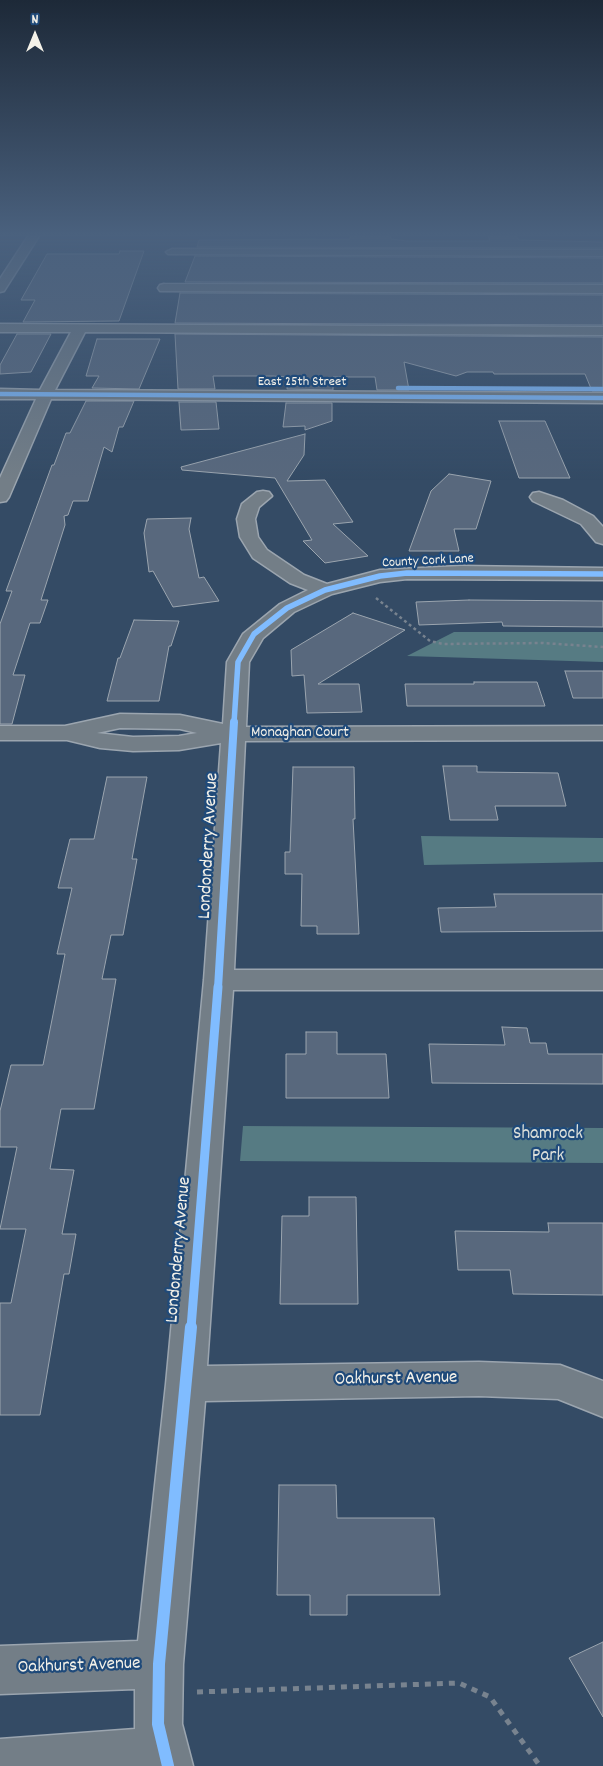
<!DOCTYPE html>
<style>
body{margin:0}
#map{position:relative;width:603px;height:1766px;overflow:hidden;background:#344b65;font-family:Dekko,sans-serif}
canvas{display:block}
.north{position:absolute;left:10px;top:10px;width:50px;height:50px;-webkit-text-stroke:4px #1f4a7a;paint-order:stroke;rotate:0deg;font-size:14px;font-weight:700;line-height:20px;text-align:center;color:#f4f1e8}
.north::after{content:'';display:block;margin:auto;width:18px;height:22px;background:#f4f1e8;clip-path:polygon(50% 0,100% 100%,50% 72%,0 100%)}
</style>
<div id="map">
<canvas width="603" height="1766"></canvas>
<div class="north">N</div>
</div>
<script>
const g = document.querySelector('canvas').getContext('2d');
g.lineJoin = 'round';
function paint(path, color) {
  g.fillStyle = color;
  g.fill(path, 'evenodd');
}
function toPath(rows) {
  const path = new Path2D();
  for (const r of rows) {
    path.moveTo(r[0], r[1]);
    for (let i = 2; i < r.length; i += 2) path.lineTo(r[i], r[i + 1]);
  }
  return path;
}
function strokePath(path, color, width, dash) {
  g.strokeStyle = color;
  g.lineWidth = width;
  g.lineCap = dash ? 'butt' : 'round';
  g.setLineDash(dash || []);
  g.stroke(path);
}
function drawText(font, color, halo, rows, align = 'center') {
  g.font = font + ' Dekko,sans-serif';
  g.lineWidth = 4.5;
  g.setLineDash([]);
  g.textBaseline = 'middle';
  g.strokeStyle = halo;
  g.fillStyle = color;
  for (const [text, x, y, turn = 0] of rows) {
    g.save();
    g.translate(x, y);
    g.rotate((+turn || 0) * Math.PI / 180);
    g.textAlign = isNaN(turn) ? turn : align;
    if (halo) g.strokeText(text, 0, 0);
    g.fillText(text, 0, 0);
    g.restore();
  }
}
paint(toPath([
 [454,632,603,632,603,662,407,656],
 [421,836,603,838,603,862,424,865],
 [243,1126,603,1128,603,1163,240,1161]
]), '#567b83');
const building = toPath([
 [350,233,390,233,391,239,407,241,490,241,487,233,515,233,519,240,603,242,603,248,197,247,199,240,350,239,350,233],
 [120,251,144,251,119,321,23,322,35,300,21,300,47,254,119,254,120,251],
 [195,256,603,258,603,283,185,282,195,256],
 [180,293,603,295,603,325,175,323,180,293],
 [17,334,51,334,31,372,0,374,0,365,17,334],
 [175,334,603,337,603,391,592,391,585,374,494,374,493,372,467,372,456,376,404,362,409,390,377,390,375,377,333,377,333,390,287,389,288,377,273,376,213,376,215,389,178,389,175,334],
 [97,339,160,339,139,389,92,388,99,376,86,376,97,339],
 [86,401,134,401,123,427,119,427,112,452,104,447,88,501,73,501,68,515,64,516,65,525,41,600,48,600,40,623,30,623,13,675,25,675,12,724,0,724,0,624,12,591,6,591,52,465,54,465,66,433,70,433,86,401],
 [179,402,216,402,219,429,181,430,179,402],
 [286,403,332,403,332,421,305,430,305,426,283,427,286,403],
 [499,421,545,421,570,478,519,478,499,421],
 [305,434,304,455,287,481,325,480,353,522,333,524,368,556,325,563,303,541,312,540,275,478,182,470,181,467,305,434],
 [449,474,491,481,476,529,454,529,459,551,409,551,431,491,449,474],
 [191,518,189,529,199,578,204,577,219,601,173,607,153,571,149,572,144,533,147,519,191,518],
 [469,600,603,601,603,627,503,626,502,622,419,625,416,602,469,600],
 [353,613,405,630,318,684,359,684,362,712,307,713,304,675,292,676,291,650,353,613],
 [134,620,179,621,171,646,169,646,159,701,107,701,118,658,120,658,134,620],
 [565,671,603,671,603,698,573,698,565,671],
 [474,682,537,682,545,706,407,706,405,684,474,684,474,682],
 [443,766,477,766,477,772,558,773,566,806,495,806,498,820,450,820,443,766],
 [293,767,354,767,355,819,353,819,359,934,317,934,317,926,301,926,302,874,285,874,285,852,290,852,293,767],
 [107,777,147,777,132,859,137,859,123,935,111,935,102,979,116,979,94,1109,61,1109,50,1169,74,1170,62,1234,76,1234,69,1274,64,1274,40,1415,0,1415,0,1303,11,1303,26,1229,0,1229,17,1147,0,1147,0,1111,11,1065,43,1065,65,954,57,954,72,888,58,888,70,839,94,839,107,777],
 [494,894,603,894,603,931,441,932,438,908,496,907,494,894],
 [502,1027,527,1028,530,1043,546,1043,548,1054,603,1054,603,1084,432,1083,429,1044,505,1045,502,1027],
 [306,1032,337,1032,337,1054,386,1054,389,1098,286,1098,286,1054,306,1054,306,1032],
 [309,1197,356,1197,358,1304,280,1304,282,1216,309,1216,309,1197],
 [548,1223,603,1223,603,1295,513,1294,510,1270,458,1270,455,1231,549,1232,548,1223],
 [279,1485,336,1485,337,1518,434,1518,440,1595,347,1595,347,1615,310,1615,310,1595,277,1595,279,1485],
 [603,1642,603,1717,569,1658,603,1642]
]);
paint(building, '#58687d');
strokePath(building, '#9ba5af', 1);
const minor = toPath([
 [30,233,41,233,4,291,0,292,0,279,30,233],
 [172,249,603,250,603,256,168,254,166,252,172,249],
 [164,284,603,285,603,293,160,291,158,288,160,285,164,284],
 [0,324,603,327,603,335,85,332,55,390,603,393,603,403,51,399,9,497,6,501,0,502,0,478,36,399,0,399,0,389,40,390,71,332,0,332,0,324],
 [263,491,269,492,272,496,259,507,255,519,258,537,267,550,304,575,327,584,380,570,461,566,603,568,603,580,407,579,380,582,332,594,294,612,263,638,249,662,246,727,603,726,603,740,245,741,234,970,603,970,603,990,233,990,207,1366,479,1362,560,1365,603,1381,603,1417,558,1399,479,1396,205,1401,183,1664,182,1724,193,1766,0,1766,0,1739,135,1729,135,1689,0,1694,0,1646,138,1641,166,1384,204,980,221,743,179,750,133,751,100,748,67,740,0,740,0,726,65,726,120,714,180,715,223,724,227,662,243,634,280,604,308,590,290,583,253,558,240,537,237,519,242,504,257,492,263,491],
 [120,728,180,729,197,733,179,736,133,737,97,733,120,728],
 [539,492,563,500,593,516,603,527,603,544,596,542,581,524,533,501,530,497,533,493,539,492]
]);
strokePath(minor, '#9ba5af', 3);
strokePath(toPath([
 [376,598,430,641,443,644,543,643,603,647]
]), '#78838f', 2.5, [3, 3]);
strokePath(toPath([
 [197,1692,459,1683,490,1697,540,1766]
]), '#78838f', 5, [6, 6]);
paint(minor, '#737e87');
strokePath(toPath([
 [398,388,603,389],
 [0,394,603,398]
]), '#80bcff', 4.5);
strokePath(toPath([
 [234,723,238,662,254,634,287,608,325,590,380,576,407,573,603,574]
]), '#80bcff', 5.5);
strokePath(toPath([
 [218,988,234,722]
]), '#80bcff', 8);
strokePath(toPath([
 [191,1328,218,987]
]), '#80bcff', 9);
strokePath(toPath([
 [168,1766,158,1724,159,1664,191,1327]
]), '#80bcff', 12);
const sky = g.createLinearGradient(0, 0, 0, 480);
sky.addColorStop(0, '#1d2938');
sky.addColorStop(0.49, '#4a617e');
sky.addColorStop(1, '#4a617e00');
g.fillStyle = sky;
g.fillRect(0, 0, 603, 480);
drawText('14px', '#f4f1e8', '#1f4a7a', [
 ["East 25th Street",302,383],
 ["County Cork Lane",428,562,-3]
]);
drawText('16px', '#f4f1e8', '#1f4a7a', [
 ["Monaghan Court",300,734]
]);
drawText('19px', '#f4f1e8', '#1f4a7a', [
 ["Londonderry Avenue",210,846,-87],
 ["Londonderry Avenue",180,1250,-85],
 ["Oakhurst Avenue",396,1380,-1],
 ["Oakhurst Avenue",79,1667,-2]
]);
drawText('19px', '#dde0da', '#1f4a7a', [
 ["Shamrock",548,1135],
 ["Park",548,1157]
]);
</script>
